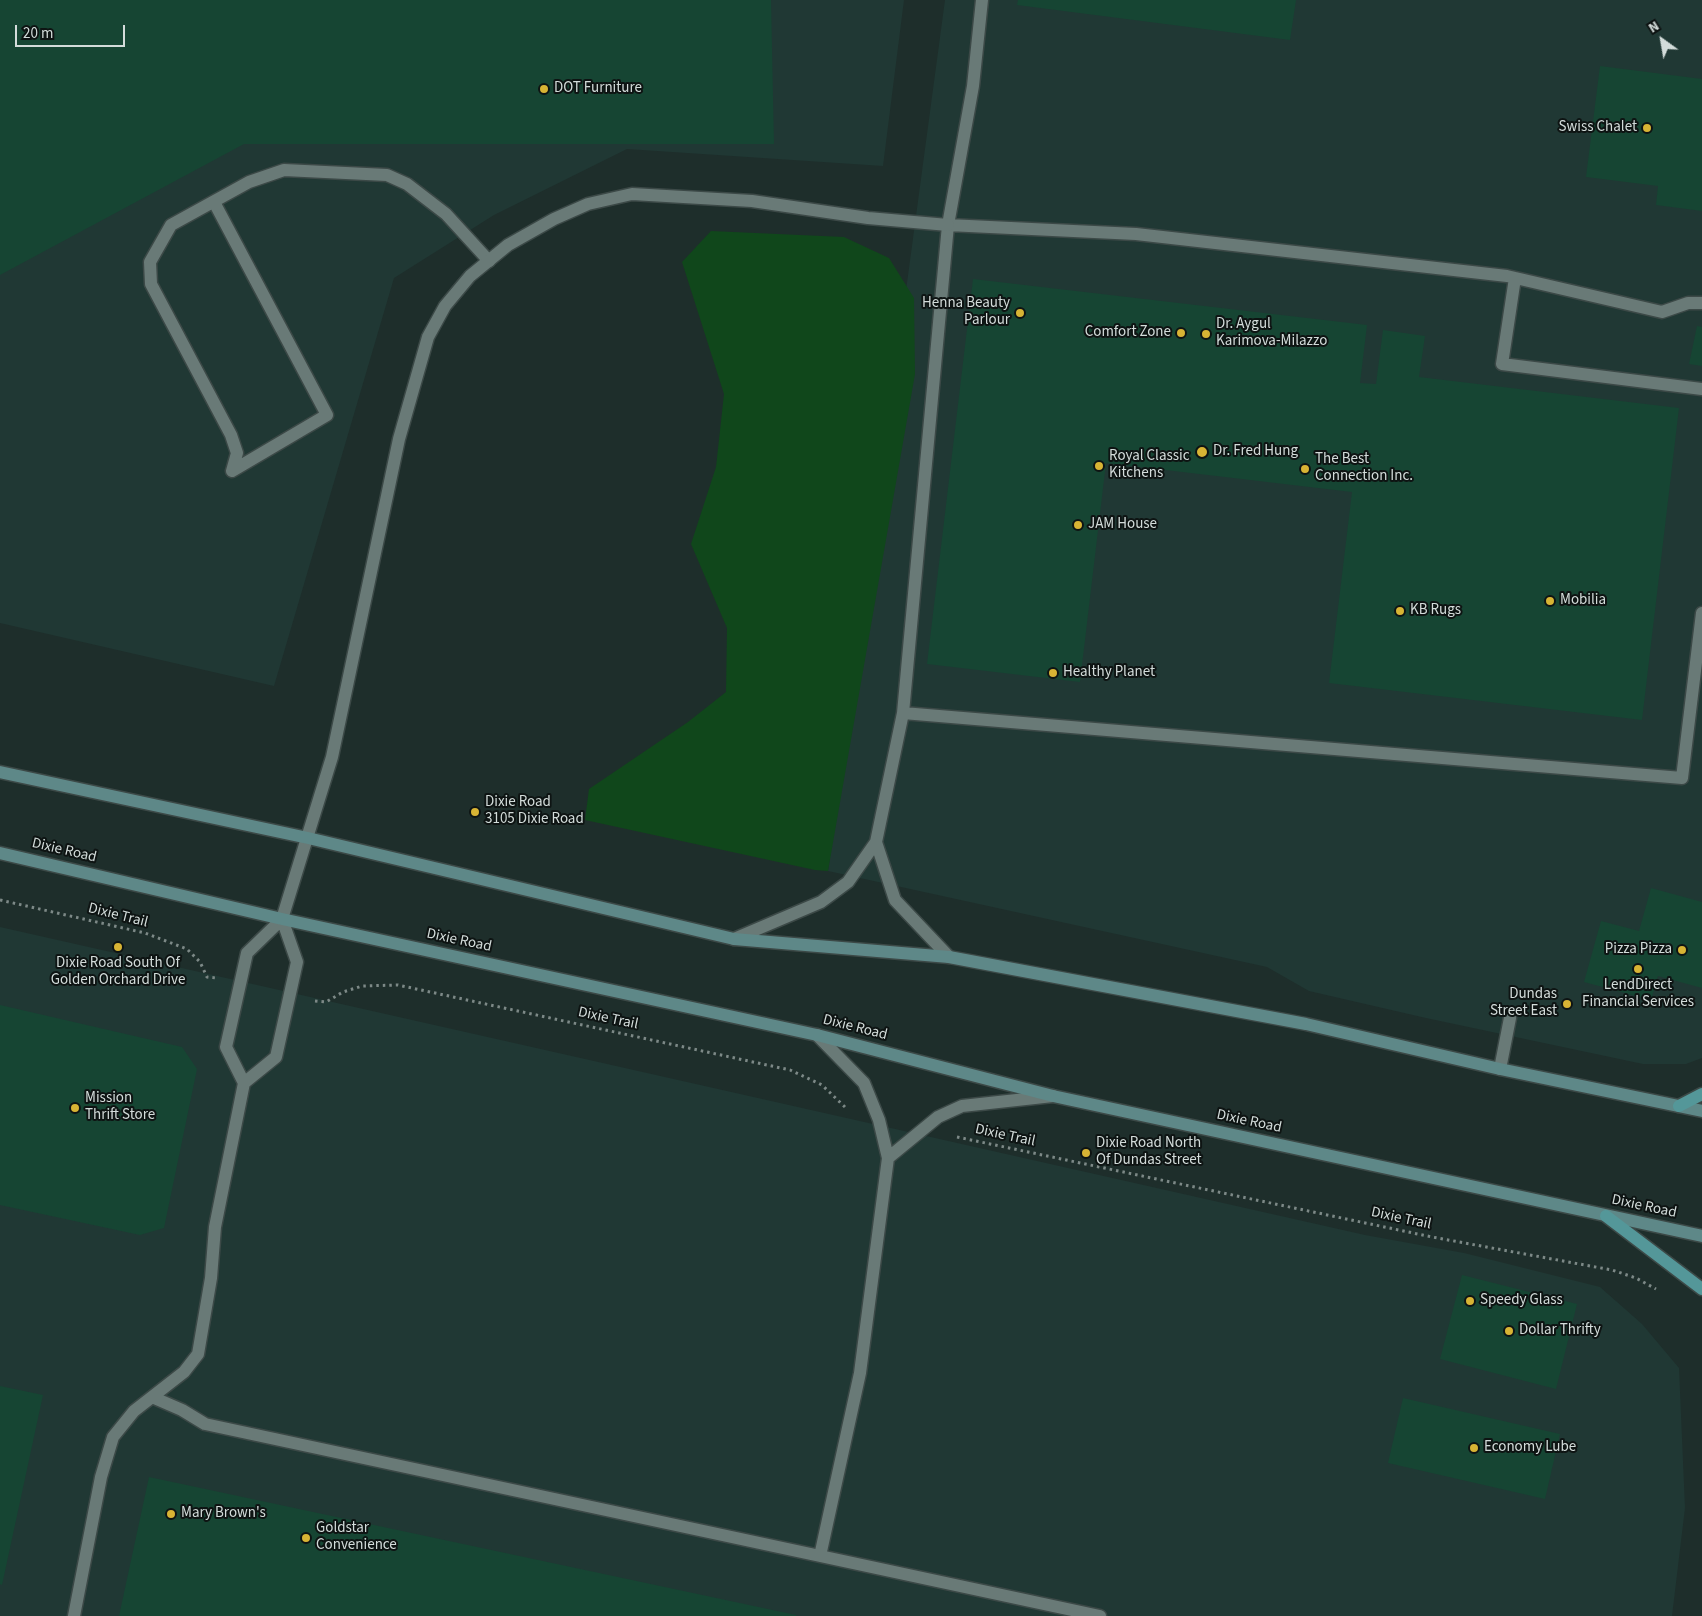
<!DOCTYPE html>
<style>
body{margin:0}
#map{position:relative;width:1702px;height:1616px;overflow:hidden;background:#1e2e2b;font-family:"Source Sans 3",sans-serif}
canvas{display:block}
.north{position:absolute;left:1637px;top:15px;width:50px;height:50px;-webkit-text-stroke:4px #0e1413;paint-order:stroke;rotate:328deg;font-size:14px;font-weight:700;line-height:20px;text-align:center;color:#d3dcda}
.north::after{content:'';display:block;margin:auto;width:18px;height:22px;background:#d3dcda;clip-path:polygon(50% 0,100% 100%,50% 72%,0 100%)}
.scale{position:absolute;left:15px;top:25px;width:110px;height:22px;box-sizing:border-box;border:2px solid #d3dcda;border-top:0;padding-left:6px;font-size:15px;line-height:18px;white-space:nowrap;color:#d3dcda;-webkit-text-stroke:4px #0e1413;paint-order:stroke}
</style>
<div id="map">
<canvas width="1702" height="1616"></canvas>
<div class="north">N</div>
<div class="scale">20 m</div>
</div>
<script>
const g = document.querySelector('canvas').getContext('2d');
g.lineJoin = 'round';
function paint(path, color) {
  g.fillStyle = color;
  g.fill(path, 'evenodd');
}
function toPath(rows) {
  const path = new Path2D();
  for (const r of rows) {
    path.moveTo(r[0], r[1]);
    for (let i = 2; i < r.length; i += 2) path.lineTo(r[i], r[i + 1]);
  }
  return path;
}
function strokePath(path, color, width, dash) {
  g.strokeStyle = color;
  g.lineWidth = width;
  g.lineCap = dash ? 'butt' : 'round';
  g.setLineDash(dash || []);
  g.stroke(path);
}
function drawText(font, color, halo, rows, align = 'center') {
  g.font = font + ' "Source Sans 3",sans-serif';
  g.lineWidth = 4;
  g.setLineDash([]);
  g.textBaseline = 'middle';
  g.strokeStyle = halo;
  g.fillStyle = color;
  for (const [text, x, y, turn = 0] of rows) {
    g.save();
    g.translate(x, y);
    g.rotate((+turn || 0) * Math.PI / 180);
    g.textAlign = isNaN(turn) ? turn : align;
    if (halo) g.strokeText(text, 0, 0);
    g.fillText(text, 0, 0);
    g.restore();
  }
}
paint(toPath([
 [0,0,904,0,883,166,627,149,494,215,394,278,274,686,0,623],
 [945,0,1702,0,1702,1058,1686,1064,1643,1064,1426,1018,1309,991,1267,967,828,871],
 [0,927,1365,1235,1464,1253,1600,1287,1642,1324,1679,1368,1685,1508,1672,1616,0,1616]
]), '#203834');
paint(toPath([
 [711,231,844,237,889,258,914,298,915,374,828,871,815,870,585,820,589,789,688,722,726,692,727,628,691,544,716,467,724,394,682,262]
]), '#10471b');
paint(toPath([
 [0,0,771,0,774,144,244,144,0,275],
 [1018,0,1296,0,1290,40,1017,5],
 [1600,66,1702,79,1702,211,1656,205,1658,186,1586,177],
 [973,279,1367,325,1360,383,1376,384,1383,330,1425,336,1419,377,1679,408,1642,720,1329,683,1352,492,1106,463,1080,682,927,664],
 [1697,326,1702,327,1702,366,1689,364],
 [1651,888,1702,902,1702,988,1658,976,1651,1000,1584,982,1601,921,1639,931],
 [0,1005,182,1047,197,1069,164,1228,140,1235,0,1205],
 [1462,1275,1577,1304,1556,1389,1440,1359],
 [0,1386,43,1395,2,1585,0,1584],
 [1403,1398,1560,1434,1545,1499,1388,1463],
 [149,1477,796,1615,796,1616,119,1616]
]), '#164533');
const service = toPath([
 [214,202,327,415,232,471],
 [948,225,1136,234,1507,276,1662,312,1688,303,1702,303],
 [1515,278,1502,364,1702,389],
 [232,471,237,453,231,435,151,284,150,262,171,225,249,182,284,170,387,175,407,184,446,214,489,261],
 [903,713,1682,778,1702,613],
 [876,842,895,900,949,957],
 [734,939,821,902,848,882,876,842,903,713,948,225,973,86,982,0],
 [817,1035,864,1083,879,1120,888,1158,860,1373,820,1556],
 [1500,1069,1510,1018],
 [888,1158,938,1117,962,1106,1053,1096],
 [152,1397,182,1410,205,1424,1100,1616],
 [74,1616,101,1477,113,1437,134,1411,184,1372,198,1354,211,1278,215,1227,244,1083,276,1057,297,962,282,919,247,953,226,1047,244,1083]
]);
const minor = toPath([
 [282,919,332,757,399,439,428,337,445,306,470,276,508,245,554,219,588,204,632,194,752,201,868,218,948,225]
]);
const secondary = toPath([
 [0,772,308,838,734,939,949,957,1306,1024,1500,1069,1702,1111],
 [0,853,282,919,817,1035,1053,1096,1702,1236]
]);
const primary = toPath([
 [1679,1106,1702,1094],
 [1606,1216,1702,1289]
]);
strokePath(service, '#3c4947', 15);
strokePath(minor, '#3c4947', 15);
strokePath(secondary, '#3c4947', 15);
strokePath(primary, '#3c4947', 15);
strokePath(toPath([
 [0,900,145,933,187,949,200,962,207,977,216,978],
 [315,1001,326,1002,343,992,362,986,398,985,790,1070,822,1085,846,1108],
 [957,1137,1432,1237,1612,1270,1636,1278,1656,1289]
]), '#7d8987', 3, [2.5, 4]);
strokePath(service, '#697a77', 12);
strokePath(minor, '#697a77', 12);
strokePath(secondary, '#5e8888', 12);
strokePath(primary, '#549799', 12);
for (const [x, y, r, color] of [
 [544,89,5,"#d8b434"],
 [1647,128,5,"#d8b434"],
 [1020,313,5,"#d8b434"],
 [1181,333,5,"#d8b434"],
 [1206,334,5,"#d8b434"],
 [1202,452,6,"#d8b434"],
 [1099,466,5,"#d8b434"],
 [1305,469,5,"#d8b434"],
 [1078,525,5,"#d8b434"],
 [1550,601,5,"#d8b434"],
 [1400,611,5,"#d8b434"],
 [1053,673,5,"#d8b434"],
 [475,812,5,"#d8b434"],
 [118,947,5,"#d8b434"],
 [1682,950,5,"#d8b434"],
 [1638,969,5,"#d8b434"],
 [1567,1004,5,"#d8b434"],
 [75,1108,5,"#d8b434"],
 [1086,1153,5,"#d8b434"],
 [1470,1301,5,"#d8b434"],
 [1509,1331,5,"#d8b434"],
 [1474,1448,5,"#d8b434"],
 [171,1514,5,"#d8b434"],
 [306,1538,5,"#d8b434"]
]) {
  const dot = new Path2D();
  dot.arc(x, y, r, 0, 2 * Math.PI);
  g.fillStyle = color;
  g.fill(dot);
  strokePath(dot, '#0e1413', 2);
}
drawText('15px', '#d3dcda', '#0e1413', [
 ["DOT Furniture",554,89],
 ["Swiss Chalet",1637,128,"right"],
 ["Henna Beauty",1010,304,"right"],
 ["Parlour",1010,321,"right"],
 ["Dr. Aygul",1216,325],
 ["Karimova-Milazzo",1216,342],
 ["Comfort Zone",1171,333,"right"],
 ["Dr. Fred Hung",1213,452],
 ["Royal Classic",1109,457],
 ["Kitchens",1109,474],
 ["The Best",1315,460],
 ["Connection Inc.",1315,477],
 ["JAM House",1088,525],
 ["Mobilia",1560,601],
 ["KB Rugs",1410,611],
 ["Healthy Planet",1063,673],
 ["Dixie Road",485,803],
 ["3105 Dixie Road",485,820],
 ["Pizza Pizza",1672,950,"right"],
 ["Dixie Road South Of",118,964,"center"],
 ["Golden Orchard Drive",118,981,"center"],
 ["LendDirect",1638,986,"center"],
 ["Financial Services",1638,1003,"center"],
 ["Dundas",1557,995,"right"],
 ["Street East",1557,1012,"right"],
 ["Mission",85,1099],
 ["Thrift Store",85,1116],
 ["Dixie Road North",1096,1144],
 ["Of Dundas Street",1096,1161],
 ["Speedy Glass",1480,1301],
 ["Dollar Thrifty",1519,1331],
 ["Economy Lube",1484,1448],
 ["Mary Brown's",181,1514],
 ["Goldstar",316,1529],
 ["Convenience",316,1546]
], 'left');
drawText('15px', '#d3dcda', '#0e1413', [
 ["Dixie Road",64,851,13],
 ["Dixie Trail",118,916,14],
 ["Dixie Road",459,941,12],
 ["Dixie Trail",608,1019,12],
 ["Dixie Road",855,1028,14],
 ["Dixie Road",1249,1122,12],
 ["Dixie Trail",1005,1136,12],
 ["Dixie Road",1644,1207,12],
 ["Dixie Trail",1401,1219,12]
]);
</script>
